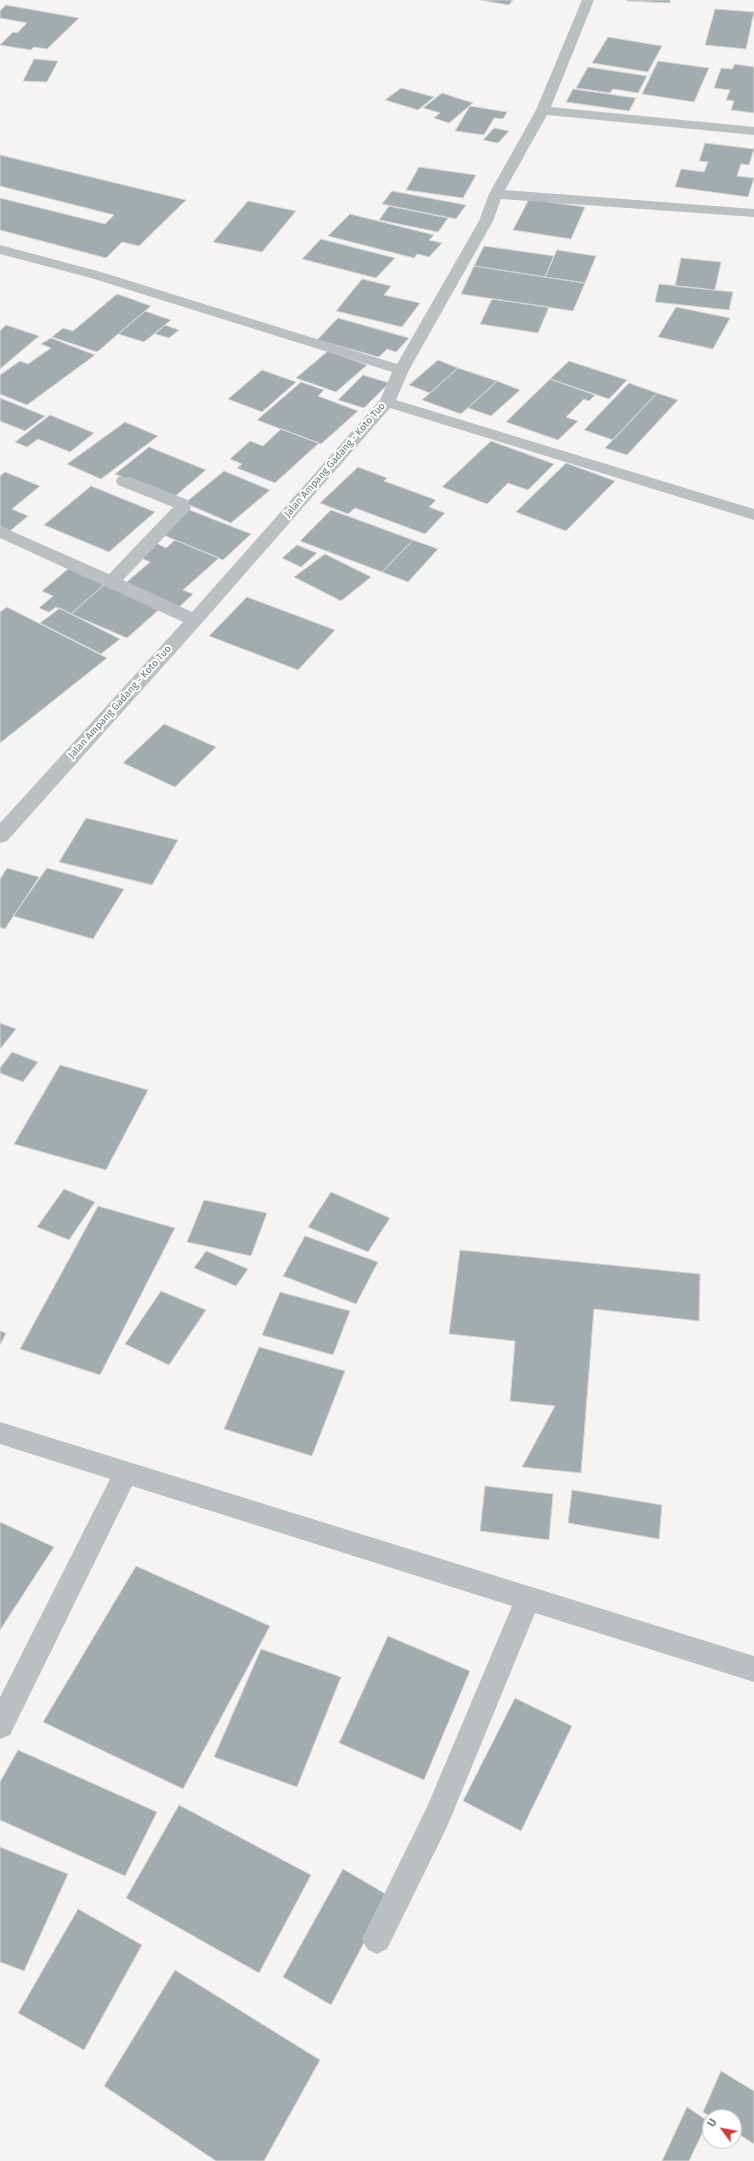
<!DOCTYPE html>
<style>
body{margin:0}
#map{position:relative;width:754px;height:2161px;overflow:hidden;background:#f5f4f2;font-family:"Fira Sans",sans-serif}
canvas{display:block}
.north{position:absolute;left:702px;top:2109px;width:40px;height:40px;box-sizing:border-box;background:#fff;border:1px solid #c1c8ca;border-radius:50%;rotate:302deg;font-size:11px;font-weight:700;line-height:16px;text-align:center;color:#64767a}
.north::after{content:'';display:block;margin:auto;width:14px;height:18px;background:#cd3a40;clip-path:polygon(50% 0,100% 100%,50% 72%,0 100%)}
</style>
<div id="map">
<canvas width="754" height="2161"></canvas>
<div class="north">U</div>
</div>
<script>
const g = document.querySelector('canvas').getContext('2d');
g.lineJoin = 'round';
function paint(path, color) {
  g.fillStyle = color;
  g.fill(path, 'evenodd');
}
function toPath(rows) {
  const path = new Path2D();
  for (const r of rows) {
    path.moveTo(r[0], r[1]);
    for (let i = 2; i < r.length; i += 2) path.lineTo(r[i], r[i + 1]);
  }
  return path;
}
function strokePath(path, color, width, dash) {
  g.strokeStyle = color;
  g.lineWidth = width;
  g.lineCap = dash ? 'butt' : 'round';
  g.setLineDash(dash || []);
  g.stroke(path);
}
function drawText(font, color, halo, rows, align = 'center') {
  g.font = font + ' "Fira Sans",sans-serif';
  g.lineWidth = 4;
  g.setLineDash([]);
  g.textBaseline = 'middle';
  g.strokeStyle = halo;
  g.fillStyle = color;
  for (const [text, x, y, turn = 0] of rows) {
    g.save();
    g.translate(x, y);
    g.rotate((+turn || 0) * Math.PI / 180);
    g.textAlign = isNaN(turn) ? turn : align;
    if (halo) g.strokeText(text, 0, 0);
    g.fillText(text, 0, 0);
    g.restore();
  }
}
const building = toPath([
 [480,0,513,0,509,5,480,0],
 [627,0,670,0,670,3,627,1,627,0],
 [6,5,79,18,47,49,34,47,31,50,0,45,13,32,17,33,27,23,0,18,0,11,6,5],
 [715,9,754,12,746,49,705,45,715,9],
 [608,37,662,46,648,72,592,63,608,37],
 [34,59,58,61,47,82,23,81,34,59],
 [658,61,709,68,694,102,642,94,658,61],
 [735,64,754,67,754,113,731,110,734,101,726,100,730,90,714,88,721,68,732,69,735,64],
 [588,67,647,76,638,93,613,89,610,93,576,88,588,67],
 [401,88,434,97,418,110,385,100,401,88],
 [573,89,636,98,629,111,566,102,573,89],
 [442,93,473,103,449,123,434,118,440,113,423,108,442,93],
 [470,106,507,112,503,119,494,118,484,135,455,131,470,106],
 [494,128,509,131,498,143,483,140,494,128],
 [705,143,754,149,749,165,741,164,737,176,754,178,748,197,675,187,681,169,704,172,708,162,699,161,705,143],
 [0,155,186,200,139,246,122,242,106,258,0,230,0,198,105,224,114,215,0,186,0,155],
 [419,167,476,175,463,198,406,190,419,167],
 [392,191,466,205,456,219,382,204,392,191],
 [529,199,585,207,571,239,513,230,529,199],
 [248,201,296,211,262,252,213,242,248,201],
 [389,206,448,218,438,232,379,220,389,206],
 [350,214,434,235,429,240,442,243,429,257,417,254,414,258,328,236,350,214],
 [321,239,395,258,376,278,302,259,321,239],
 [484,246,554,256,545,277,474,266,484,246],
 [557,250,596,256,585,283,545,277,557,250],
 [681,258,721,262,715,290,675,286,681,258],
 [474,266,545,277,585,283,573,311,461,294,474,266],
 [362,279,391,286,384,295,420,303,402,327,336,311,362,279],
 [659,284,733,292,729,310,655,302,659,284],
 [117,294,151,306,97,352,52,337,63,328,73,331,117,294],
 [492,299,549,307,538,333,480,324,492,299],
 [676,307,730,318,713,349,658,337,676,307],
 [145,311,171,320,144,342,118,334,145,311],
 [338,318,409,338,396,352,387,349,379,357,317,340,338,318],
 [6,325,39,336,0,369,0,331,6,325],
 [165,325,179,330,169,338,155,334,165,325],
 [51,338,95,355,27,405,0,394,0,375,20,361,28,364,51,348,41,344,51,338],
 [328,351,367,365,336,392,296,378,328,351],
 [438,360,458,368,430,393,409,385,438,360],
 [569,361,627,380,609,399,550,379,569,361],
 [458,368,497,381,461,414,422,400,458,368],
 [262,370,296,382,262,412,228,399,262,370],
 [363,375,389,383,364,408,338,400,363,375],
 [550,379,595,395,589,401,584,399,566,417,578,421,558,440,506,422,550,379],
 [497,381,520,390,491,416,468,408,497,381],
 [301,382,324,390,318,396,358,411,321,444,257,420,301,382],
 [629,383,657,393,613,440,584,430,629,383],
 [657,393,678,400,627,455,605,448,657,393],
 [0,398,45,416,25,431,0,421,0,398],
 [50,415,94,433,70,452,38,439,27,447,15,442,50,415],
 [125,422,158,436,101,479,67,464,125,422],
 [281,429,319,443,275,483,237,468,242,464,230,459,250,441,263,446,281,429],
 [491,441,554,464,528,490,508,483,487,504,442,487,491,441],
 [149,447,206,470,173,498,115,474,149,447],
 [566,463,615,481,566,531,516,512,566,463],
 [358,467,387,478,384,481,436,500,429,507,445,513,425,534,355,508,348,514,320,503,358,467],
 [224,471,270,490,231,523,185,503,224,471],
 [5,472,40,486,12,509,28,516,10,531,0,526,0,476,5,472],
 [91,486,155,512,109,552,44,525,91,486],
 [182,507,251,534,223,560,154,531,182,507],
 [331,510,413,540,382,572,300,541,331,510],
 [175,540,219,558,183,590,193,594,175,611,121,587,150,562,139,557,156,543,166,548,175,540],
 [413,540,438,549,408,582,382,572,413,540],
 [297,545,317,553,301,567,282,558,297,545],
 [325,554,371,577,341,601,294,577,325,554],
 [69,568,106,583,71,614,56,607,49,612,39,608,53,596,42,591,69,568],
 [106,583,162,607,127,638,71,614,106,583],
 [247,597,335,630,298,670,209,636,247,597],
 [7,607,107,658,0,743,0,612,7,607],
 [60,608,71,614,120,639,101,654,40,623,60,608],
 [164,724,216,747,175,787,123,763,164,724],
 [86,818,178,840,152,885,59,862,86,818],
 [7,868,39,877,5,929,0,927,0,879,7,868],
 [47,868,124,889,93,939,13,916,47,868],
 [0,1023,16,1029,0,1049,0,1023],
 [12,1052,38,1062,23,1082,0,1073,0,1068,12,1052],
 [60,1065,148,1090,106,1170,14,1144,60,1065],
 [64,1189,95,1202,69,1240,37,1227,64,1189],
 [331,1192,390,1218,368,1252,308,1227,331,1192],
 [204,1200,267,1213,251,1256,187,1242,204,1200],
 [98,1206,175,1228,100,1375,20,1349,98,1206],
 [305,1236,378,1262,356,1304,283,1276,305,1236],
 [460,1250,700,1274,699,1321,594,1309,581,1473,522,1467,555,1406,510,1401,515,1341,449,1334,460,1250],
 [206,1251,248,1269,236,1286,194,1268,206,1251],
 [161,1291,206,1310,169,1365,125,1344,161,1291],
 [280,1292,350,1311,333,1355,262,1335,280,1292],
 [0,1331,6,1333,0,1345,0,1331],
 [259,1347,345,1371,312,1456,224,1429,259,1347],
 [485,1486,553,1494,549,1540,480,1531,485,1486],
 [572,1490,662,1505,659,1539,568,1523,572,1490],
 [0,1522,54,1547,0,1630,0,1522],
 [136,1566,270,1626,183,1789,43,1722,136,1566],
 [388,1636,470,1671,424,1780,339,1743,388,1636],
 [261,1649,341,1677,297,1787,214,1757,261,1649],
 [515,1698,572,1726,521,1831,463,1801,515,1698],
 [18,1750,157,1812,125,1876,0,1820,0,1782,18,1750],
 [179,1805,311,1875,259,1973,126,1898,179,1805],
 [0,1847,68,1874,24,1971,0,1962,0,1847],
 [343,1869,389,1896,331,2005,283,1977,343,1869],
 [78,1909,142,1945,84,2050,18,2013,78,1909],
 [175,1970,320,2060,264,2161,216,2161,104,2086,175,1970],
 [721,2071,754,2091,754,2144,734,2131,734,2117,711,2117,703,2112,721,2071],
 [687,2107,708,2121,689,2161,662,2161,687,2107]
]);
paint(building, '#a2acae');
strokePath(building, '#d6d6d5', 1);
paint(toPath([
 [582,0,594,0,551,107,754,127,754,135,547,115,505,190,754,209,754,217,501,199,493,221,409,370,396,400,754,509,754,520,390,408,201,624,7,841,0,843,0,823,183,622,0,538,0,526,109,574,173,507,118,485,116,481,118,477,130,477,188,500,191,508,188,512,123,580,192,612,380,400,392,372,91,278,0,254,0,245,101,272,397,364,479,221,489,194,536,110,582,0],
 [0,1422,754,1656,754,1682,535,1613,447,1827,387,1949,377,1954,367,1949,362,1939,427,1807,512,1606,132,1486,10,1735,0,1739,0,1697,110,1479,0,1444,0,1422]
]), '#bac0c1');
drawText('10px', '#64767a', '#fff', [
 ["Jalan Ampang Gadang - Koto Tuo",335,460,-49],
 ["Jalan Ampang Gadang - Koto Tuo",120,702,-48]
]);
</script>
